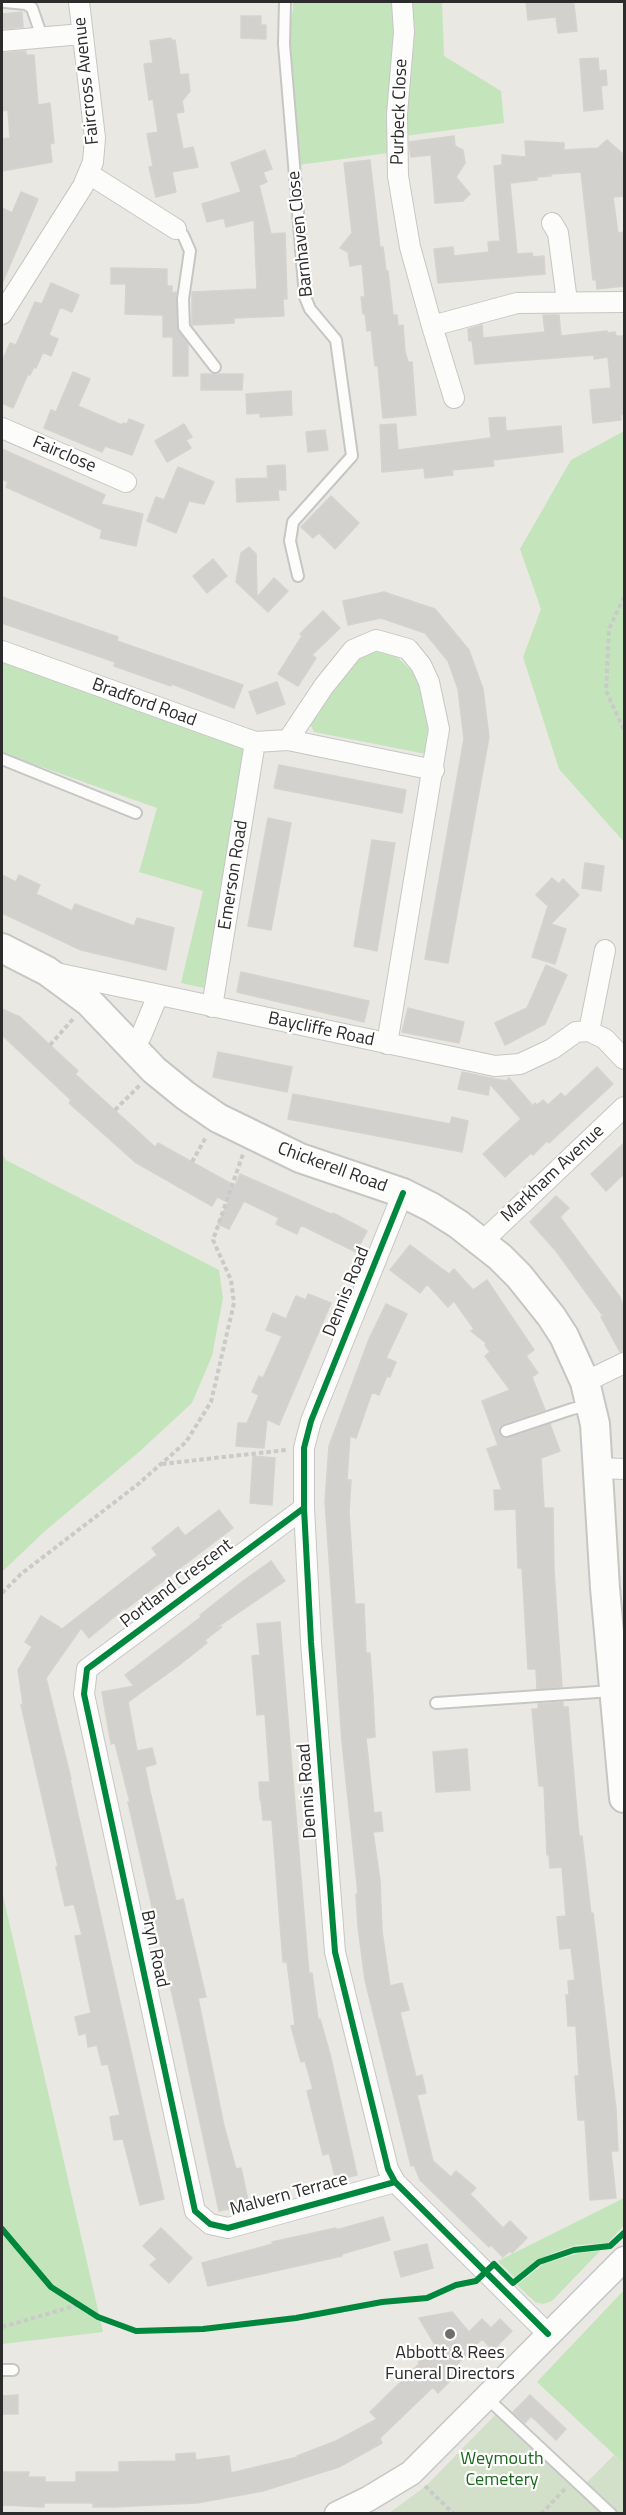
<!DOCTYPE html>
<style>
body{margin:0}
#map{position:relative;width:626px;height:2515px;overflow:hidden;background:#eae8e2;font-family:"Titillium Web",sans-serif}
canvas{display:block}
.frame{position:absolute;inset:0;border:3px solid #2c2c2c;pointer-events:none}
</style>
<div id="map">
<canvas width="626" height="2515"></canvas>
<div class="frame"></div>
</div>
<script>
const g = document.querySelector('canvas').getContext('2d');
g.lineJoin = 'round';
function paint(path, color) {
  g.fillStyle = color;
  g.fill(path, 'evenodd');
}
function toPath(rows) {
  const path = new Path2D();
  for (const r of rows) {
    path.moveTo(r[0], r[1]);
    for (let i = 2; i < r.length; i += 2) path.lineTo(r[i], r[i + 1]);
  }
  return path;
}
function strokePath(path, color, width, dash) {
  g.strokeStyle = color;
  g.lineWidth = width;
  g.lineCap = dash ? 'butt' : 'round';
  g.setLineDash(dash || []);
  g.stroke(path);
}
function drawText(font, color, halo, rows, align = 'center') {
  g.font = font + ' "Titillium Web",sans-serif';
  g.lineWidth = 4.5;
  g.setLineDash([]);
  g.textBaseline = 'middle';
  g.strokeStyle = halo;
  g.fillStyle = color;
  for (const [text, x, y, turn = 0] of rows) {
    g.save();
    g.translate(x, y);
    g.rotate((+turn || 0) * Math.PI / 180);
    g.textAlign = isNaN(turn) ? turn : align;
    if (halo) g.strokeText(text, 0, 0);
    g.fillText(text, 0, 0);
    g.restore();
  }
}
paint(toPath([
 [293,2,442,2,444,56,501,91,504,123,389,138,388,153,298,165,288,30,293,10],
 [624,431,624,842,559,769,523,657,541,609,520,549,571,460],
 [372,651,394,654,417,676,426,707,428,732,426,754,314,732,310,724,337,683,355,661],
 [2,659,250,741,204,988,181,983,203,891,139,872,157,808,2,753],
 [2,1153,6,1160,219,1270,223,1298,212,1356,192,1403,139,1452,45,1531,2,1572],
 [2,1891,103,2332,2,2344],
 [624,2198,624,2225,608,2243,576,2245,556,2252,535,2261,515,2278,498,2261],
 [600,2251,552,2301,543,2304,535,2302,517,2285,543,2264,579,2253],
 [624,2290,624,2464,537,2382]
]), '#c4e5bb');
paint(toPath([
 [499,2411,587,2482,614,2455,624,2464,624,2513,388,2514,426,2486]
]), '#d2dfc9');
const building = toPath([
 [526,2,571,2,574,4,577,31,558,33,556,17,528,20,526,2],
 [22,12,23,27,2,29,2,14,22,12],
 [241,16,261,16,261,25,266,25,266,39,241,38,241,16],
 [171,38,172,41,175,40,180,75,188,74,190,91,182,101,184,112,176,113,183,149,193,147,198,167,172,172,176,192,156,197,149,167,153,166,147,134,158,132,153,99,149,100,144,64,153,63,150,41,171,38],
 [26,51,26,55,34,55,38,105,50,103,54,143,50,144,52,162,2,171,2,139,10,138,8,110,2,111,2,53,26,51],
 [598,58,599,71,606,70,607,85,601,86,603,109,584,111,580,59,598,58],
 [454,136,455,146,463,150,465,163,456,177,470,194,463,201,435,203,431,155,411,157,409,142,454,136],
 [607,140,622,153,624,196,613,197,618,233,624,232,624,286,597,289,596,279,593,280,581,172,551,174,551,176,537,177,537,180,510,183,517,254,532,253,533,257,544,256,545,274,438,283,434,249,453,247,454,256,489,252,488,242,500,241,494,166,502,165,502,155,526,157,525,141,564,143,564,150,598,148,607,140],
 [265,150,272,169,263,172,267,182,259,185,271,234,285,233,287,299,283,299,284,316,234,318,234,323,192,325,192,292,257,289,254,220,226,227,224,218,207,222,202,204,241,192,231,163,265,150],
 [370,160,380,247,383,247,386,271,388,271,393,315,397,315,398,326,403,325,405,352,408,362,412,362,416,415,383,418,378,366,375,366,371,330,367,331,365,313,363,314,361,297,365,297,362,264,350,266,348,252,340,248,352,233,344,163,370,160],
 [21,192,38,199,2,284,2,208,12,213,21,192],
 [111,268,167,269,167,286,172,286,172,293,176,292,177,328,188,345,188,376,173,376,173,337,163,337,163,315,125,314,126,284,111,284,111,268],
 [51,283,79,295,72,312,60,307,49,335,58,339,51,356,43,352,36,368,34,367,30,375,28,374,13,408,2,403,2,362,10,343,16,345,35,302,42,304,51,283],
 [543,315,559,315,561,336,607,331,608,333,615,332,616,336,624,336,624,414,621,415,621,420,593,423,590,390,611,388,608,357,594,359,594,355,475,364,472,340,469,341,468,329,482,325,483,338,545,332,543,315],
 [73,372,90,379,78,406,122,425,123,423,127,424,129,419,144,425,132,455,105,446,102,452,44,428,51,410,56,412,73,372],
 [201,374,243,374,242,390,201,390,201,374],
 [291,391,292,415,260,417,260,413,247,414,246,394,291,391],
 [505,417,506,431,561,426,563,452,493,460,494,466,452,470,453,475,425,478,424,468,382,472,380,425,396,424,398,450,491,438,489,418,505,417],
 [184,424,192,437,186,440,191,448,167,462,155,441,184,424],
 [325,430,328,450,308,452,306,432,325,430],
 [2,449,105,495,101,504,143,514,136,546,100,538,102,530,6,487,8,482,2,479,2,449],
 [285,465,286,490,278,490,279,500,237,502,236,479,268,478,267,466,285,465],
 [178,467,214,482,204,504,189,501,176,533,147,521,156,497,164,500,178,467],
 [331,496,359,523,335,549,319,533,313,538,301,527,331,496],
 [249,547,256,554,257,597,274,578,288,591,268,612,236,582,241,553,249,547],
 [213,559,227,576,207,593,193,576,213,559],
 [384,592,435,609,469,650,483,689,489,737,448,963,425,959,464,739,458,689,448,661,425,633,381,618,348,625,343,601,384,592],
 [2,597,118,637,117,641,243,685,234,708,172,684,171,686,114,666,115,662,2,623,2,597],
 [323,611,340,628,312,655,316,658,298,686,278,674,302,636,300,634,323,611],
 [277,682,285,704,257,714,249,692,277,682],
 [279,765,406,790,402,813,274,788,279,765],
 [268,818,291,823,271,930,248,926,268,818],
 [372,840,395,843,377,951,354,946,372,840],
 [585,863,604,866,601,891,582,888,585,863],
 [2,875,16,882,19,875,40,885,36,894,72,911,75,904,134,926,137,918,174,928,166,970,81,950,2,913,2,875],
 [552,878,559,884,563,879,579,895,551,924,566,929,555,964,532,957,548,906,536,895,552,878],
 [546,965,567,975,545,1024,505,1045,495,1023,527,1008,546,965],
 [241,972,369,1001,364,1022,237,992,241,972],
 [408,1008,464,1022,459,1043,402,1032,408,1008],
 [2,1009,20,1017,78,1071,75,1074,155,1147,158,1143,235,1186,240,1174,333,1215,333,1213,367,1231,356,1252,301,1225,297,1234,276,1224,279,1218,244,1201,229,1229,218,1224,228,1202,217,1197,212,1206,135,1162,69,1103,71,1100,2,1035,2,1009],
 [218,1052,292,1067,287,1092,213,1077,218,1052],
 [597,1067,613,1084,549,1143,547,1141,533,1155,531,1153,505,1177,483,1154,521,1119,490,1084,488,1095,458,1089,462,1072,506,1081,509,1078,533,1106,535,1103,537,1105,543,1100,548,1105,561,1093,565,1097,597,1067],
 [293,1094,450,1124,452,1117,468,1121,462,1152,288,1119,293,1094],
 [624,1143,624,1174,606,1191,591,1174,624,1143],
 [556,1196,569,1208,560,1217,620,1297,624,1308,624,1351,620,1352,601,1317,603,1316,556,1251,530,1222,556,1196],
 [410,1245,449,1274,454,1269,473,1290,487,1280,534,1350,526,1356,538,1373,532,1377,545,1410,503,1424,499,1433,502,1437,508,1438,550,1424,560,1451,541,1458,544,1508,553,1508,554,1571,562,1687,537,1689,536,1669,528,1669,522,1568,518,1568,516,1509,495,1510,494,1490,502,1490,487,1449,498,1445,482,1401,510,1390,485,1356,490,1352,485,1345,486,1343,471,1331,474,1329,454,1301,448,1307,427,1284,420,1293,390,1270,410,1245],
 [308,1294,331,1303,279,1425,267,1419,264,1448,236,1446,238,1423,247,1423,259,1395,252,1392,259,1376,263,1378,282,1336,266,1330,273,1313,286,1319,296,1296,306,1300,308,1294],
 [386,1304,407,1314,386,1358,396,1362,390,1377,387,1376,379,1395,372,1392,356,1438,350,1436,347,1480,351,1480,349,1512,355,1604,364,1604,366,1653,370,1653,373,1697,375,1737,366,1738,374,1813,381,1812,383,1831,373,1832,380,1880,382,1931,390,1986,402,1983,409,2010,400,2012,416,2077,422,2075,426,2093,417,2095,433,2161,451,2177,456,2171,476,2188,470,2194,503,2228,510,2221,527,2238,512,2253,510,2251,503,2257,491,2245,489,2247,420,2180,414,2165,411,2166,365,1980,358,1927,356,1894,358,1894,342,1742,325,1502,329,1446,369,1339,386,1304],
 [253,1456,275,1458,272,1505,250,1503,253,1456],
 [219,1510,233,1528,126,1609,125,1608,89,1638,81,1628,46,1678,71,1779,70,1779,164,2199,140,2205,123,2139,114,2140,110,2117,120,2115,108,2064,102,2065,97,2045,88,2047,86,2033,79,2035,75,2017,91,2013,75,1936,82,1935,74,1904,65,1906,56,1867,58,1866,21,1705,23,1704,18,1670,32,1647,25,1642,41,1616,62,1629,157,1555,152,1548,178,1527,185,1536,219,1510],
 [271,1561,285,1581,216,1628,222,1627,205,1640,207,1643,178,1666,128,1702,137,1751,152,1748,156,1764,145,1767,149,1787,176,1901,183,1899,206,1997,198,1998,224,2126,236,2169,241,2168,249,2205,219,2211,179,2024,128,1802,130,1802,115,1743,111,1744,102,1692,134,1686,125,1675,201,1617,200,1615,243,1581,271,1561],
 [280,1622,309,1974,312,1973,318,2019,320,2019,330,2054,357,2175,336,2180,329,2153,323,2155,307,2091,313,2089,305,2061,301,2062,291,2026,295,2025,287,1962,283,1962,272,1820,263,1820,261,1800,260,1800,259,1782,270,1782,265,1714,257,1715,252,1656,260,1655,257,1624,280,1622],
 [563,1702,563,1707,568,1707,579,1836,582,1836,591,1914,593,1913,616,2109,618,2151,611,2151,616,2198,590,2200,585,2120,578,2120,575,2076,579,2076,576,2026,568,2026,566,1995,569,1995,568,1981,575,1980,571,1948,560,1949,557,1917,566,1916,562,1867,550,1868,549,1855,547,1855,544,1786,539,1786,532,1709,538,1709,538,1704,563,1702],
 [467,1749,470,1790,436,1792,433,1752,467,1749],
 [383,2217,390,2240,342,2254,342,2256,208,2286,202,2263,273,2244,272,2242,336,2228,336,2230,383,2217],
 [161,2228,192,2258,169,2283,150,2265,157,2259,143,2246,161,2228],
 [427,2244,433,2268,401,2277,394,2252,427,2244],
 [452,2312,469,2332,482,2319,491,2328,500,2319,512,2331,493,2350,482,2339,450,2372,454,2377,438,2393,433,2387,380,2438,382,2443,339,2467,263,2491,197,2503,112,2507,93,2507,93,2503,44,2503,44,2507,2,2505,2,2472,29,2472,28,2477,45,2477,45,2482,76,2482,76,2472,119,2472,119,2462,176,2461,176,2454,195,2453,196,2460,229,2456,231,2473,298,2457,297,2456,336,2441,377,2419,370,2412,419,2364,418,2362,435,2345,419,2318,452,2312],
 [18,2395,18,2414,2,2414,2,2396,18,2395],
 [530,2395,566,2429,556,2440,531,2416,525,2423,513,2412,530,2395]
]);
paint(building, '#d3d1cd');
strokePath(building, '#d5d3ce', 1.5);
const service = toPath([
 [5,2,26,4,32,8,42,37],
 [285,2,284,44,305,297,310,309,336,340,352,456,293,522,290,541,298,576],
 [176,229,183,235,190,251,183,299,184,327,215,367],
 [2,759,136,813],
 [506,1431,572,1409,590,1405],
 [436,1703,612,1691],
 [2,2370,13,2370],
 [487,2398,611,2514]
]);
const minor = toPath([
 [402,2,404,32,397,114,398,176,410,247,432,326,517,303,624,302],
 [2,41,82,34],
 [89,174,176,229],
 [552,223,558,233,567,301],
 [2,314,83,186,93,162,95,138,79,2],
 [432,326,454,398],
 [2,428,126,482],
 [2,651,255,742,288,740,434,770],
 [288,740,324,686,353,650,376,640,408,649,421,665,429,682,439,729,387,1044],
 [605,950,589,1031,605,1039,624,1059],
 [56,973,495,1066,520,1064,552,1049,576,1032,589,1031],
 [212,1007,255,742],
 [131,1047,141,1036,158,995],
 [403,1193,311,1421,304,1448,304,1508,311,1642,335,1952,388,2169,395,2182,548,2334],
 [482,1242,624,1107],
 [585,1382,624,1363],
 [599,1468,624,1469],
 [304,1508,87,1669,84,1694,195,2211,210,2224,228,2228,395,2182]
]);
const tertiary = toPath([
 [337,2514,368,2499,411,2473,624,2259]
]);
const secondary = toPath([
 [2,948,47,971,89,1002,154,1070,186,1096,218,1118,300,1158,403,1193,431,1207,458,1224,500,1257,519,1276,551,1316,564,1336,585,1382,595,1424,605,1588,624,1798]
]);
strokePath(service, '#c7c6c7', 14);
strokePath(minor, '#c7c6c7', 22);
strokePath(tertiary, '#c7c6c7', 27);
strokePath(secondary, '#c7c6c7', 32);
strokePath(toPath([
 [624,597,609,629,606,691,624,730],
 [50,1045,73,1019],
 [115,1110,140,1085],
 [192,1162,206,1137],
 [162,1464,286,1450],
 [2,1593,21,1574,137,1485,186,1442,211,1402,234,1303,231,1280,213,1240,243,1154],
 [2,2327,78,2305],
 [425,2486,454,2514],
 [541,2514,565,2489]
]), '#cacac9', 4, [4.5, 3]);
strokePath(service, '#fcfcfb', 10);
strokePath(minor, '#fcfcfb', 20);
strokePath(tertiary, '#fcfcfb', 24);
strokePath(secondary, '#fcfcfb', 28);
strokePath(toPath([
 [403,1193,311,1421,304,1448,304,1508,311,1642,335,1952,388,2169,395,2182,548,2334],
 [304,1508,87,1669,84,1694,195,2211,210,2224,228,2228,395,2182],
 [2,2229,51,2287,98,2317,136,2331,203,2329,296,2318,382,2302,427,2298,456,2285,476,2281,494,2264,513,2283,539,2262,574,2250,610,2246,624,2233]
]), '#00873e', 6);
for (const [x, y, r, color] of [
 [450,2334,6,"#6e6e6c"]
]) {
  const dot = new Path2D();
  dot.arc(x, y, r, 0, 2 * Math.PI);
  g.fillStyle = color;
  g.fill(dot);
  strokePath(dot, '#fff', 2);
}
drawText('18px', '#2c2c2c', '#fff', [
 ["Faircross Avenue",87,81,-96],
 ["Purbeck Close",400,112,-88],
 ["Barnhaven Close",301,234,-96],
 ["Fairclose",64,455,23],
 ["Bradford Road",144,703,20],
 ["Emerson Road",234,875,-81],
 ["Baycliffe Road",321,1030,12],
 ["Chickerell Road",332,1168,20],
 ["Markham Avenue",553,1174,-43],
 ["Dennis Road",347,1292,-68],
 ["Portland Crescent",177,1584,-37],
 ["Dennis Road",308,1791,-94],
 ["Bryn Road",154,1949,78],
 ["Malvern Terrace",289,2195,-15]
]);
drawText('18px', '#2c2c2c', '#fff', [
 ["Abbott & Rees",450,2354],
 ["Funeral Directors",450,2375]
]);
drawText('18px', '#1b691c', '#fff', [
 ["Weymouth",502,2460],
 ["Cemetery",502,2481]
]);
</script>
